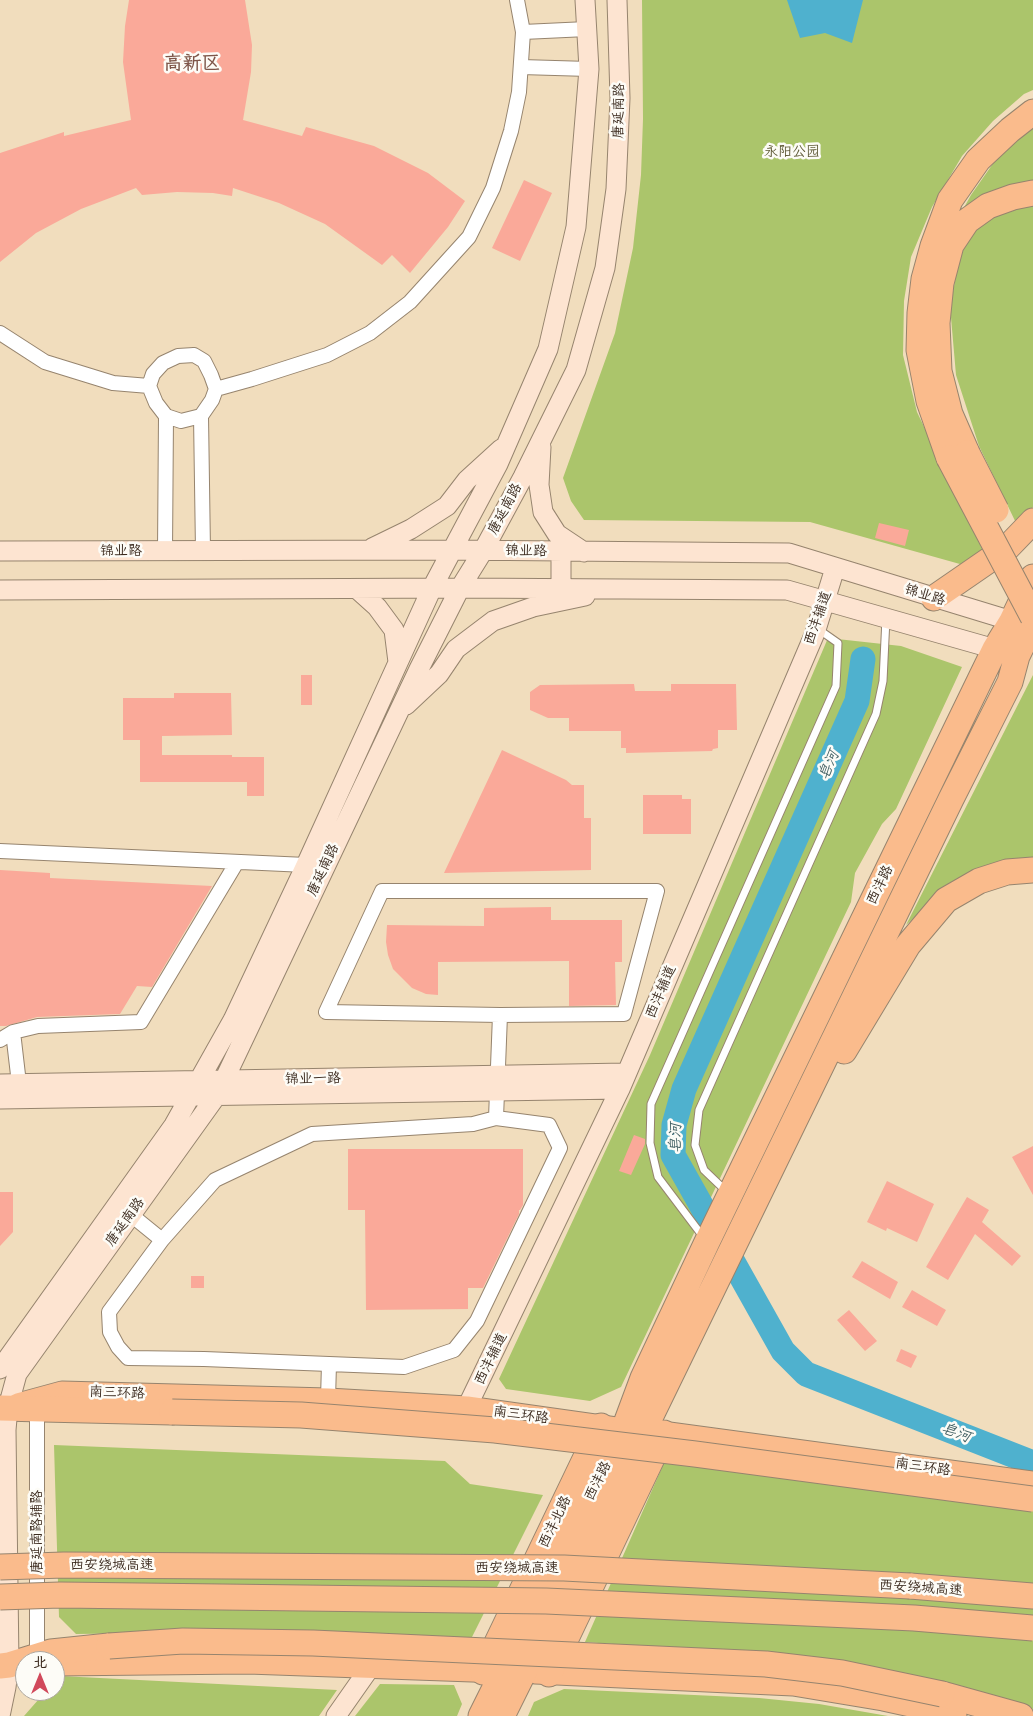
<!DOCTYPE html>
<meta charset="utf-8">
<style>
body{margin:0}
#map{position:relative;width:1033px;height:1716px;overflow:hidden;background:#f1ddbd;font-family:"Playpen Sans","LXGW WenKai TC",sans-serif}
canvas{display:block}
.north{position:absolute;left:15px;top:1651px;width:50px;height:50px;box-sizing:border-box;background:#fdfcf7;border:1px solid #afa8a0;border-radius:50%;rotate:0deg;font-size:14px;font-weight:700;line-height:20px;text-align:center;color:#3b2a1e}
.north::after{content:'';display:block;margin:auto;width:18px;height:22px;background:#d1495b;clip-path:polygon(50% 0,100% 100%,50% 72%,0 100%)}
</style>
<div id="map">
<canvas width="1033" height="1716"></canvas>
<div class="north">北</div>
</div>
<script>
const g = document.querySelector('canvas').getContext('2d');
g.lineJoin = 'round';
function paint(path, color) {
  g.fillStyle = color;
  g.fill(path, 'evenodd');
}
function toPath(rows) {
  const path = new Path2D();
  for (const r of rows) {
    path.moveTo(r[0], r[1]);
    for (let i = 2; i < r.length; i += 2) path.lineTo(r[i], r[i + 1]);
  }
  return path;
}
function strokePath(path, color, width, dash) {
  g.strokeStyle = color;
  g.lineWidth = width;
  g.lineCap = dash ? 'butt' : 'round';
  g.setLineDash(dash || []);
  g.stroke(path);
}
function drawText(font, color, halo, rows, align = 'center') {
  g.font = font + ' "Playpen Sans","LXGW WenKai TC",sans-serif';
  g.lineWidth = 5;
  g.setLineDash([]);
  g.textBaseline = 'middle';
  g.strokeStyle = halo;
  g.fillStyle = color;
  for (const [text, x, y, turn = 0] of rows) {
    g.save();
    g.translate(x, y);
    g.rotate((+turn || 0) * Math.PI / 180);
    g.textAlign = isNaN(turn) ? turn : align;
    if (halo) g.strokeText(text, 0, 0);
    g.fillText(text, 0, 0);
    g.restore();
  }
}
paint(toPath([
 [642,0,1033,0,1033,90,1024,94,993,121,962,156,932,207,911,257,904,301,903,355,917,412,984,553,967,566,810,522,584,520,571,501,563,478,615,333,633,248,641,175,643,119],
 [1033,123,1033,187,956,222,971,195,999,155],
 [1033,204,1033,507,1017,525,979,446,956,375,950,306,962,246,986,218],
 [828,638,901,646,962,667,896,809,882,824,855,873,851,902,621,1387,590,1401,506,1389,499,1379,650,1055],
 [1033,675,1033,860,997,862,950,885,906,925],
 [54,1445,445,1461,470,1484,543,1495,471,1639,233,1632,76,1634,59,1617],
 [664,1463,1033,1508,1033,1709,917,1676,796,1657,585,1642],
 [60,1676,337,1690,319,1716,24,1716,46,1691,55,1691,55,1681],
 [380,1684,454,1685,462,1704,457,1716,355,1716],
 [564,1689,759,1698,819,1704,888,1716,528,1716,534,1702]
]), '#abc56b');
paint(toPath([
 [787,0,863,0,852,43,825,33,800,38]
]), '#4fb1ce');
strokePath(toPath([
 [863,659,857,701,684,1089,674,1125,673,1155,783,1351,806,1374,1033,1463]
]), '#4fb1ce', 25);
paint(toPath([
 [129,0,245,0,252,45,251,72,243,120,302,136,306,127,374,146,428,173,465,201,448,227,410,273,392,255,382,265,325,224,279,203,233,188,232,196,213,193,177,192,142,195,136,188,81,209,36,233,0,262,0,153,64,132,64,136,131,120,123,62,125,26],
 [524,180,552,193,520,261,492,248],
 [879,523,909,530,905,546,875,538],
 [301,675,312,675,312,705,301,705],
 [634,684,635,691,671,691,671,684,736,684,737,730,718,730,718,748,713,749,712,751,626,753,626,748,621,748,621,731,569,731,569,718,548,718,530,710,530,692,540,685],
 [174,693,231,693,232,735,162,736,162,755,232,755,232,757,264,757,264,796,247,796,247,782,140,782,140,740,123,740,123,698,174,698],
 [502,750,566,780,572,785,584,785,584,818,591,818,591,870,444,873],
 [643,795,682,795,682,799,691,799,691,834,643,834],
 [0,870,50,873,50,878,212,886,152,987,137,986,120,1014,37,1017,6,1026,0,1026],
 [551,907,551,920,622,920,622,962,615,962,616,1005,569,1006,569,961,438,962,438,995,426,994,412,988,393,969,388,955,386,942,387,925,484,926,484,908],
 [634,1135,645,1139,645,1144,631,1175,619,1171],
 [1033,1146,1033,1195,1012,1157],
 [348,1149,523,1149,523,1205,520,1210,519,1210,519,1214,483,1288,468,1288,468,1309,366,1310,365,1210,348,1210],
 [887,1181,934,1204,917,1242,887,1228,886,1231,867,1222],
 [0,1192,13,1192,13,1232,0,1246],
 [967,1197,989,1210,982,1222,1021,1256,1012,1266,975,1234,948,1280,926,1267],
 [862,1261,898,1282,890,1299,852,1277],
 [191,1276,204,1276,204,1288,191,1288],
 [912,1290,946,1310,937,1326,902,1307],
 [849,1310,877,1341,865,1351,837,1320],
 [901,1349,917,1356,911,1368,896,1361]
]), '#faa999');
const lane = toPath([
 [727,1192,704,1170,695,1145,699,1110,876,714,883,681,886,618],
 [704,1238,658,1177,650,1143,651,1104,836,686,838,643,818,629]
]);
const street = toPath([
 [523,32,587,29],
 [521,67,589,69],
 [0,333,45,362,113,383,149,386],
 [194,355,204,361,211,375,216,389,212,400,201,416,181,421,166,416,156,403,149,386,153,374,163,363,178,356,194,355],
 [216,389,252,379,327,355,370,333,410,302,469,237,493,188,511,131,519,92,523,32,517,0],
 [201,416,203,551],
 [165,551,166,416],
 [0,851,306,865],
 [13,1032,20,1092],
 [0,1040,13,1032,38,1026,141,1022,237,862],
 [496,1118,549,1125,560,1148,477,1321,454,1350,404,1367,204,1359,128,1358,118,1347,110,1332,109,1312,162,1240,215,1180,312,1134,473,1124,496,1118],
 [496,1118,500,1015,624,1014,657,891,382,891,326,1012,500,1015],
 [130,1214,162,1240],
 [328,1399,329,1364],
 [37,1408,37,1656]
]);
const secondary = toPath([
 [541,447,539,485,543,512,557,534,584,552],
 [372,548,411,529,447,506,467,480,501,449],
 [0,551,452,550,789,553,1012,621],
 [561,552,561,588],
 [357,589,377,607,394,630,398,662],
 [0,590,460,588,787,590,995,649],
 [406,705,439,674,456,649,493,621,533,607,585,596],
 [0,1084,626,1073],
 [0,1099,620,1089],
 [0,1369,174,1125,233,1020,306,865,432,588,498,464,548,349,576,227,589,69,585,0],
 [467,1407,620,1089,815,633,835,568],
 [0,1716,6,1687,9,1665,6,1430,8,1407,17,1374,217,1095,419,669,460,588,483,551,523,477,576,370,605,268,616,189,620,98,617,0],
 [336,1716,369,1669]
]);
const primary = toPath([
 [18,1404,62,1392,328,1399,467,1407,616,1428],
 [647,1430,1033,1482],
 [55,1665,248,1663,500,1672],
 [535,1673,793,1685,883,1700,956,1716]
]);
const highway = toPath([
 [967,453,950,414,939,371,937,323,941,283,951,245,967,221,988,206,1013,197,1033,193],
 [949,458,929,401,919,350,920,313,924,279,933,246,950,200,978,160,1010,130,1033,112],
 [934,598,1008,547,1033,521],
 [844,1051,908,945,946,900,979,881,1007,872,1033,870],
 [0,1408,172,1412],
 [910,1586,1033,1596],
 [0,1666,9,1665,51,1652,109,1646],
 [483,1672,601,1426],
 [549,1674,664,1433],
 [942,1694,1021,1716],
 [481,1716,624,1429,643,1378,707,1242,995,649,1012,621,1033,577],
 [502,1716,644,1430,951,799,1010,682,1017,656,1033,623]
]);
strokePath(lane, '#96846e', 9);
strokePath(street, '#96846e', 16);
strokePath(secondary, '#96846e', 21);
strokePath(primary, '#96846e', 23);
strokePath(highway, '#96846e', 27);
strokePath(lane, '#fff', 7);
strokePath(street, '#fff', 14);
strokePath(secondary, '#fde4d1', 19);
strokePath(primary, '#fabb8c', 21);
strokePath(highway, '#fabb8c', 25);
const highwayBridge = toPath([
 [967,453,996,510],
 [949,458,1033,617],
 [172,1412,301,1415,495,1430,695,1454,1033,1499],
 [0,1567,64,1565,564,1568,910,1586],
 [0,1597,60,1595,546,1601,914,1618,1033,1628],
 [109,1646,183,1641,313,1643,766,1664,842,1673,942,1694]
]);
strokePath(highwayBridge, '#96846e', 27, []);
strokePath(highwayBridge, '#fabb8c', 25);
drawText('14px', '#3b2a1e', '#fdfcf7', [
 ["唐延南路",619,111,-89],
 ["唐延南路",505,509,-62],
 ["锦业路",121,551],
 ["锦业路",526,551,1],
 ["锦业路",925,595,17],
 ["西沣辅道",818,618,-71],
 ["唐延南路",323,870,-65],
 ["西沣路",880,885,-64],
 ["西沣辅道",661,992,-67],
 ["锦业一路",313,1079,-1],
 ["唐延南路",125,1222,-54],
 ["西沣辅道",491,1359,-64],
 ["南三环路",117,1393,2],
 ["南三环路",521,1415,8],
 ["南三环路",923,1467,8],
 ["西沣路",598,1481,-63],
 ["西沣北路",555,1522,-64],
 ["唐延南路辅路",37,1532,-90],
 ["西安绕城高速",112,1565],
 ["西安绕城高速",517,1568],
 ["西安绕城高速",921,1588,4]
]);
drawText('14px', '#5d5835', '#fdfcf7', [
 ["永阳公园",792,152]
]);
drawText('italic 15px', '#436064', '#fdfcf7', [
 ["皂河",829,765,-66],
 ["皂河",676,1138,-89],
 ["皂河",956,1433,21]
]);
drawText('bold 19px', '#7e5649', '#fdfcf7', [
 ["高新区",192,64]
]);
</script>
